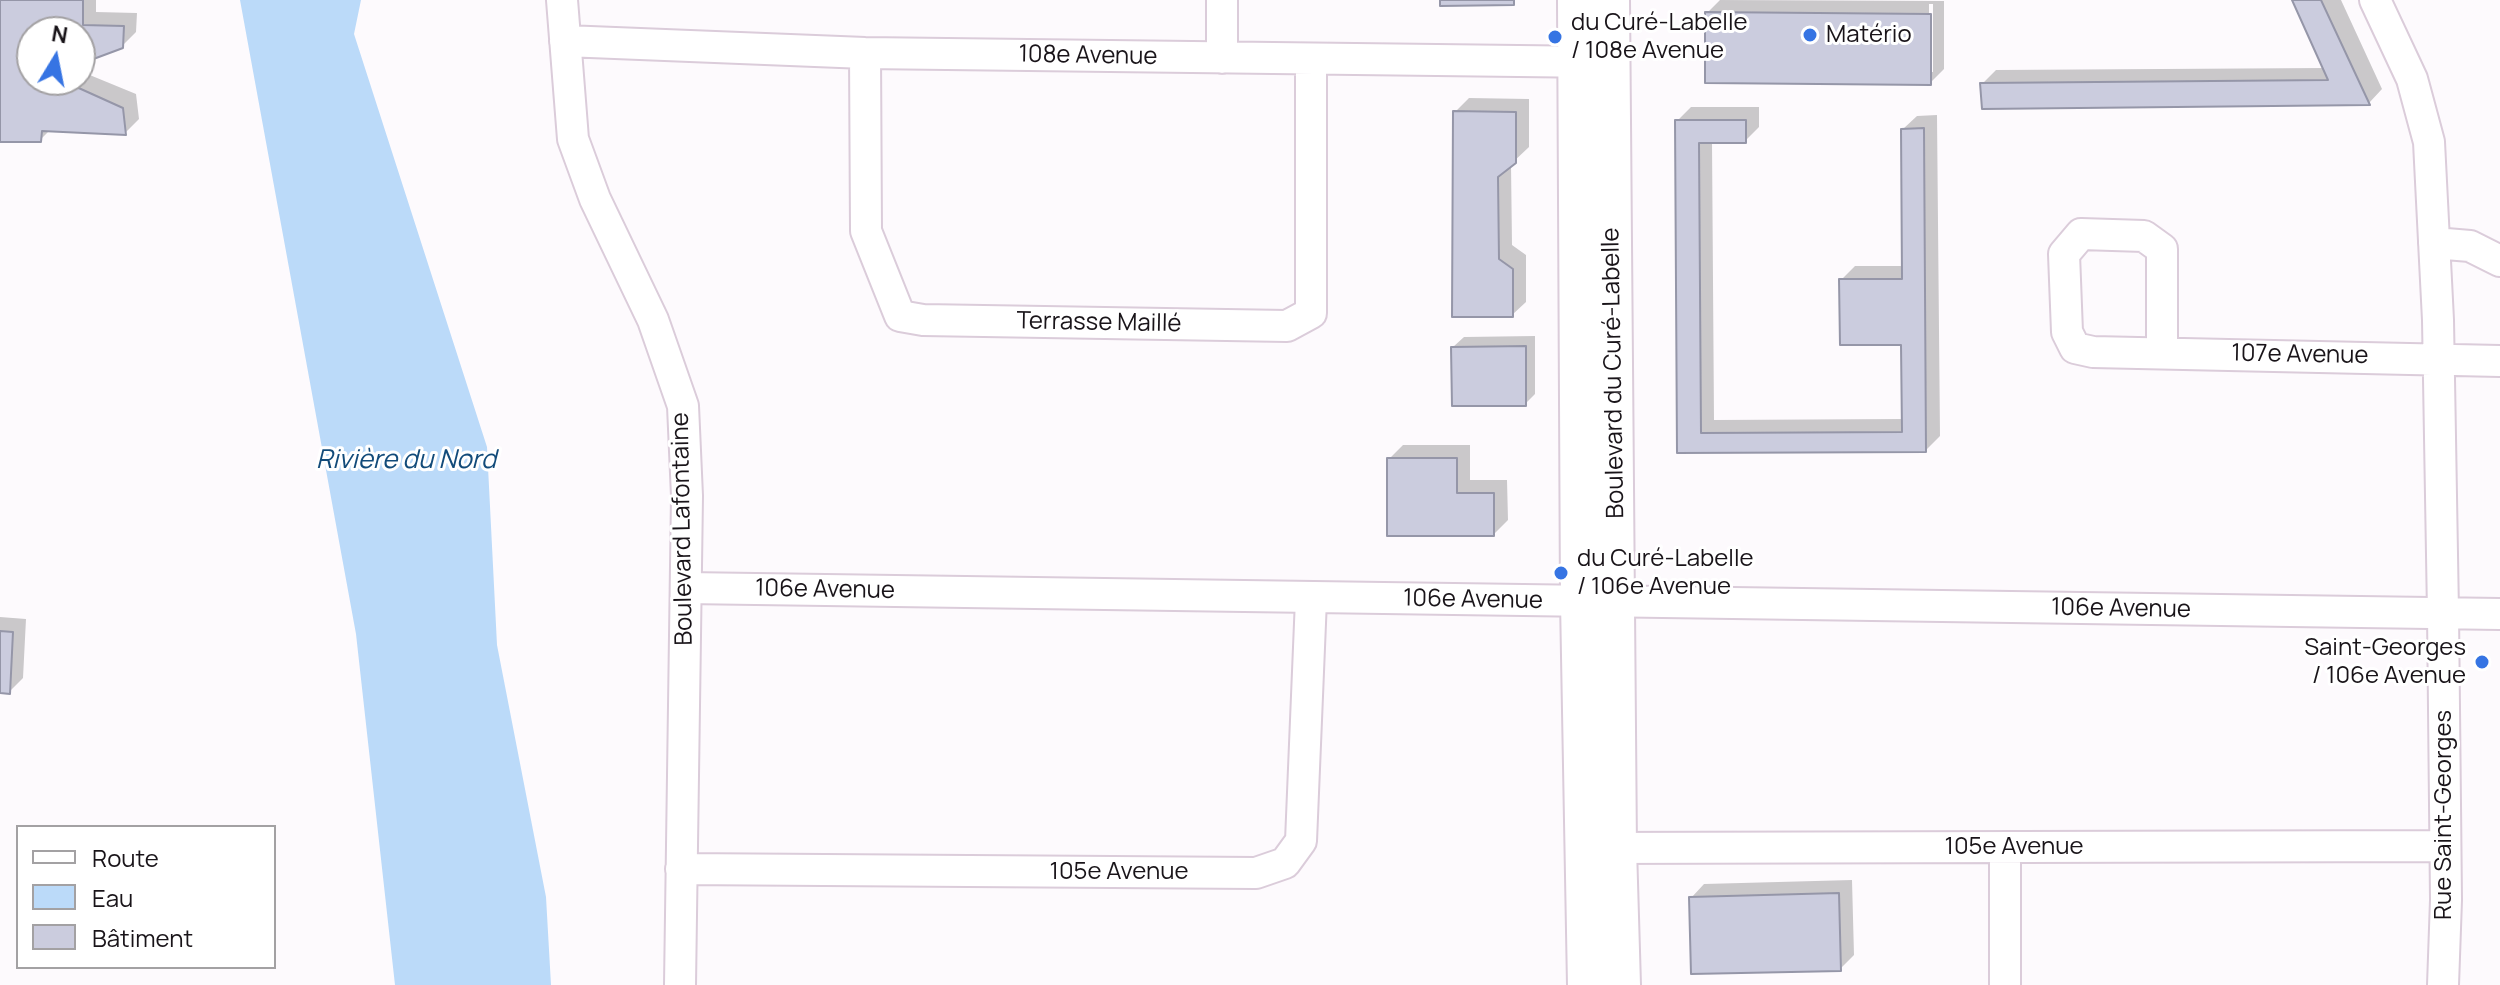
<!DOCTYPE html>
<meta charset="utf-8">
<style>
body{margin:0}
#map{position:relative;width:2500px;height:985px;overflow:hidden;background:#fdfafd;font-family:Manrope,sans-serif}
canvas{display:block}
.legend{position:absolute;left:16px;top:825px;width:260px;height:144px;box-sizing:border-box;background:#fff;border:2px solid #a3a1a3;margin:0;padding:10px 14px;list-style:none;font-size:24px;color:#191419}
.legend li{display:flex;align-items:center;gap:16px;height:40px}
.legend b{width:40px;border:2px solid #a3a1a3}
.north{position:absolute;left:16px;top:16px;width:80px;height:80px;box-sizing:border-box;background:#fff;border:2px solid #a3a1a3;border-radius:50%;rotate:10deg;font-size:22px;font-weight:700;line-height:32px;text-align:center;color:#191419}
.north::after{content:'';display:block;margin:auto;width:28px;height:36px;background:#3674e3;clip-path:polygon(50% 0,100% 100%,50% 72%,0 100%)}
</style>
<div id="map">
<canvas width="2500" height="985"></canvas>
<ul class="legend">
<li><b style="height:10px;background:#fff"></b>Route</li>
<li><b style="height:22px;background:#bbdaf9"></b>Eau</li>
<li><b style="height:22px;background:#cbccde"></b>Bâtiment</li>
</ul>
<div class="north">N</div>
</div>
<script>
const g = document.querySelector('canvas').getContext('2d');
g.lineJoin = 'round';
function paint(path, color) {
  g.fillStyle = color;
  g.fill(path, 'evenodd');
}
function toPath(rows) {
  const path = new Path2D();
  for (const r of rows) {
    path.moveTo(r[0], r[1]);
    for (let i = 2; i < r.length; i += 2) path.lineTo(r[i], r[i + 1]);
  }
  return path;
}
function strokePath(path, color, width, dash) {
  g.strokeStyle = color;
  g.lineWidth = width;
  g.lineCap = dash ? 'butt' : 'round';
  g.setLineDash(dash || []);
  g.stroke(path);
}
function drawText(font, color, halo, rows, align = 'center') {
  g.font = font + ' Manrope,sans-serif';
  g.lineWidth = 6;
  g.setLineDash([]);
  g.textBaseline = 'middle';
  g.strokeStyle = halo;
  g.fillStyle = color;
  for (const [text, x, y, turn = 0] of rows) {
    g.save();
    g.translate(x, y);
    g.rotate((+turn || 0) * Math.PI / 180);
    g.textAlign = isNaN(turn) ? turn : align;
    if (halo) g.strokeText(text, 0, 0);
    g.fillText(text, 0, 0);
    g.restore();
  }
}
paint(toPath([
 [240,0,361,0,354,34,487,447,497,645,546,897,551,985,395,985,356,634]
]), '#bbdaf9');
paint(toPath([
 [0,0,96,0,96,12,137,13,136,32,121,47,80,62,80,32,32,32,32,80,80,80,80,71,136,94,139,119,125,133,51,129,40,140,0,140],
 [1720,0,1944,1,1944,69,1930,83,1707,13],
 [1929,4,1933,4,1933,72,1929,72],
 [2294,0,2341,0,2382,89,2369,103,1983,107,1982,84,1996,70,2325,68],
 [1469,98,1529,99,1529,147,1511,164,1512,245,1526,255,1526,302,1512,315,1455,112],
 [1691,107,1759,107,1759,127,1745,141,1712,141,1714,420,1904,419,1903,343,1841,280,1855,266,1904,266,1903,129,1917,116,1937,115,1940,436,1926,450,1679,451,1677,121],
 [1535,336,1535,394,1525,404,1453,347,1464,337],
 [1403,445,1470,445,1470,480,1507,480,1508,520,1494,534,1389,459],
 [0,617,26,619,23,678,9,692,0,691],
 [1852,880,1854,955,1840,969,1691,898,1704,884]
]), '#0003');
const building = toPath([
 [0,0,83,0,83,25,124,26,123,48,80,64,80,32,32,32,32,80,61,80,123,108,126,135,42,131,41,142,0,142,0,0],
 [1440,0,1514,0,1514,5,1440,6,1440,0],
 [2292,0,2321,0,2370,105,1982,109,1980,83,2328,80,2292,0],
 [1705,12,1931,14,1931,85,1705,83,1705,12],
 [1453,111,1516,112,1516,163,1498,177,1499,259,1513,269,1513,317,1452,317,1453,111],
 [1675,120,1746,120,1746,143,1699,143,1701,433,1902,432,1901,345,1840,345,1839,279,1902,279,1901,129,1924,128,1926,452,1677,453,1675,120],
 [1526,346,1526,406,1452,406,1451,347,1526,346],
 [1387,458,1457,458,1457,493,1494,493,1494,536,1387,536,1387,458],
 [0,631,13,632,10,694,0,693,0,631],
 [1839,893,1841,971,1691,974,1689,897,1839,893]
]);
paint(building, '#cbccde');
strokePath(building, '#9596a8', 2);
const minor = toPath([
 [562,0,573,139,595,199,653,320,683,406,687,496,680,985],
 [2375,0,2412,79,2429,142,2438,320,2443,613,2446,900,2443,985],
 [565,41,865,53,1600,62],
 [865,53,866,231,900,316,923,320,1287,326,1311,313,1311,59],
 [1222,58,1222,0],
 [2434,243,2470,246,2500,261],
 [2162,353,2162,249,2144,236,2081,234,2064,254,2067,332,2075,348,2093,352,2500,361],
 [686,588,2500,614],
 [2005,847,2005,985],
 [1597,848,2445,846],
 [681,869,1256,873,1285,863,1301,841,1311,599]
]);
const major = toPath([
 [1577,0,1580,601,1587,985],
 [1610,0,1617,848,1621,985]
]);
strokePath(minor, '#dbccda', 34);
strokePath(major, '#dbccda', 42);
strokePath(minor, '#fff', 30);
strokePath(major, '#fff', 38);
for (const [x, y, r, color] of [
 [1810,35,8,"#3674e3"],
 [1555,37,8,"#3674e3"],
 [1561,573,8,"#3674e3"],
 [2482,662,8,"#3674e3"]
]) {
  const dot = new Path2D();
  dot.arc(x, y, r, 0, 2 * Math.PI);
  g.fillStyle = color;
  g.fill(dot);
  strokePath(dot, '#fff', 3);
}
drawText('24px', '#191419', '#fff', [
 ["du Curé-Labelle",1571,23],
 ["/ 108e Avenue",1571,51],
 ["Matério",1826,35],
 ["du Curé-Labelle",1577,559],
 ["/ 106e Avenue",1577,587],
 ["Saint-Georges",2466,648,"right"],
 ["/ 106e Avenue",2466,676,"right"]
], 'left');
drawText('24px', '#191419', '#fff', [
 ["108e Avenue",1088,56,1],
 ["Terrasse Maillé",1099,323,1],
 ["107e Avenue",2300,355,1],
 ["Boulevard du Curé-Labelle",1614,373,-91],
 ["Boulevard Lafontaine",683,529,-91],
 ["106e Avenue",825,590,1],
 ["106e Avenue",1473,600,1],
 ["106e Avenue",2121,609,1],
 ["Rue Saint-Georges",2444,815,-90],
 ["105e Avenue",2014,847],
 ["105e Avenue",1119,872]
]);
drawText('italic 26px', '#124b7a', '#fff', [
 ["Rivière du Nord",406,461]
]);
</script>
